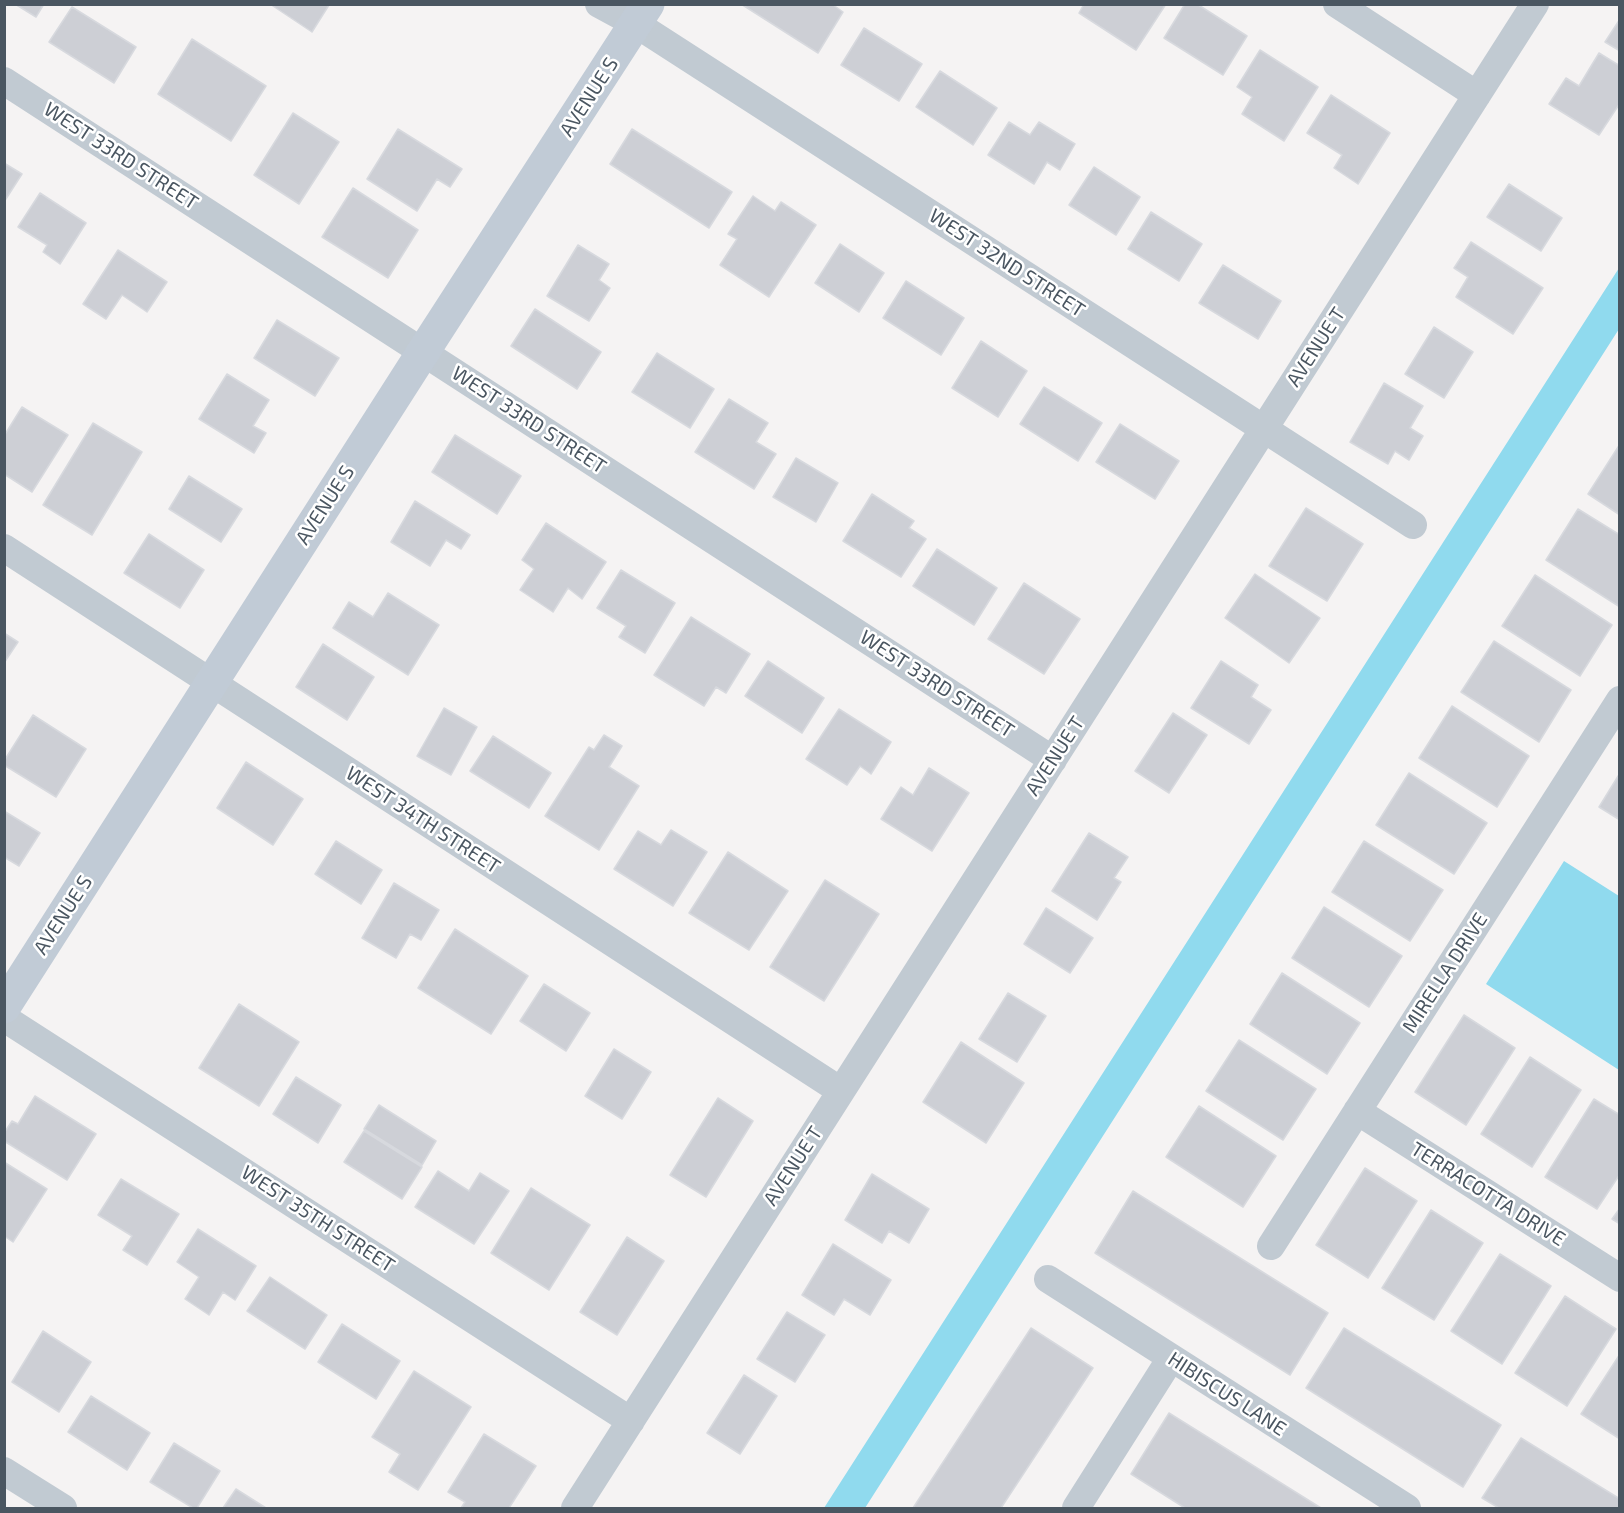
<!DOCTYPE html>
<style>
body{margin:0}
#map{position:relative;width:1624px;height:1513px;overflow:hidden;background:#f5f3f3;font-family:"Exo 2",sans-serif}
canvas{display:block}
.frame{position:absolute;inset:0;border:6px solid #4a5661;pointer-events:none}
</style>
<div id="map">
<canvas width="1624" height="1513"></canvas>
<div class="frame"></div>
</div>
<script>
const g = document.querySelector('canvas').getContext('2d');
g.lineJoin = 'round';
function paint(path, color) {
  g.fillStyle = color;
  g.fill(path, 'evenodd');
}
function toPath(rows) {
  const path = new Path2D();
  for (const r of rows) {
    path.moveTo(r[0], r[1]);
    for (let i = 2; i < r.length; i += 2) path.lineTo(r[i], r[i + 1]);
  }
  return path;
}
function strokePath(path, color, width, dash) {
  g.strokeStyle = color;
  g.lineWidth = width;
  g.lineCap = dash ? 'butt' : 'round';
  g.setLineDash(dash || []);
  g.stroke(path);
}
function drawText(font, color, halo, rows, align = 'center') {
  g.font = font + ' "Exo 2",sans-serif';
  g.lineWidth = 5;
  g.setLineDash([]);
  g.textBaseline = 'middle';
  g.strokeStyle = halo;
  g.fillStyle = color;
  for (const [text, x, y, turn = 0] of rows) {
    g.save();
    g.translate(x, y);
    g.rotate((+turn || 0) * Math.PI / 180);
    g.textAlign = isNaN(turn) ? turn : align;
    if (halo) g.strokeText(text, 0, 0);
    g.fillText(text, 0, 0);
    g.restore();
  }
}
paint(toPath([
 [1619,268,1619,329,865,1508,824,1508],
 [1564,861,1619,896,1619,1070,1486,984]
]), '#90daee');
const building = toPath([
 [15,4,44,4,36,17,15,4],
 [270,4,327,4,329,5,312,32,270,4],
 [741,4,832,4,843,12,818,53,741,4],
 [1084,4,1166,4,1136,50,1079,13,1084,4],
 [1185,4,1197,4,1247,36,1223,75,1164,38,1185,4],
 [72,7,136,47,114,83,49,42,72,7],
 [1620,19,1620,51,1605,42,1620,19],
 [864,28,922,64,899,101,841,65,864,28],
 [192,39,266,86,231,141,158,94,192,39],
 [1260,50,1318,87,1284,141,1242,114,1252,97,1237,87,1260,50],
 [1599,53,1620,66,1620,103,1599,135,1549,104,1566,78,1579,86,1599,53],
 [940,71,997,108,973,145,916,107,940,71],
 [1331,95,1390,133,1358,184,1334,168,1342,155,1307,133,1331,95],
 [293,113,339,142,299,204,254,175,293,113],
 [1009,122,1030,135,1039,122,1075,144,1060,170,1047,162,1034,184,988,155,1009,122],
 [398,129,462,169,450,187,437,179,417,211,367,179,398,129],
 [632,129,732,192,709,228,610,164,632,129],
 [4,163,22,174,4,202,4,163],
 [1094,167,1140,197,1116,235,1069,205,1094,167],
 [1509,184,1562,218,1541,251,1487,217,1509,184],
 [353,188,418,230,388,278,322,237,353,188],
 [40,193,86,223,60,264,43,252,47,245,18,227,40,193],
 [753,196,775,211,781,202,816,225,769,297,720,265,737,239,728,234,753,196],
 [1151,212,1202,244,1179,281,1128,249,1151,212],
 [1471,242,1543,288,1513,334,1456,297,1468,277,1454,268,1471,242],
 [840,244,884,273,859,312,815,283,840,244],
 [578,245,609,264,599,280,610,288,589,321,547,296,578,245],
 [118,250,167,282,147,312,122,295,106,319,83,304,118,250],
 [1223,265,1281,301,1258,339,1199,303,1223,265],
 [906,281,964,318,941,355,883,318,906,281],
 [535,309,601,352,577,389,511,346,535,309],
 [277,320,339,358,315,396,254,358,277,320],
 [1434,327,1473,352,1444,398,1405,374,1434,327],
 [981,341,1027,371,998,417,952,388,981,341],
 [657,353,714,389,690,428,632,392,657,353],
 [227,374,269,400,253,426,266,433,254,453,199,419,227,374],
 [1384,383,1423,406,1410,428,1423,436,1409,460,1395,451,1388,464,1350,442,1384,383],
 [1044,387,1102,423,1078,461,1020,424,1044,387],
 [729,399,768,423,756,442,776,454,754,489,695,452,729,399],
 [22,407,68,435,32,492,4,474,4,436,22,407],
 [93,423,142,452,92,535,43,505,93,423],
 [1120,424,1179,461,1155,499,1096,462,1120,424],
 [455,435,521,476,497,514,432,472,455,435],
 [1620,444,1620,515,1588,494,1620,444],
 [796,458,838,483,816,522,773,497,796,458],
 [189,476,242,509,221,542,169,509,189,476],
 [872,494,914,521,909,528,926,539,901,577,843,541,872,494],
 [415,501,470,535,461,549,446,540,430,566,391,542,415,501],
 [1306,508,1363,544,1327,601,1269,566,1306,508],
 [1578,509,1620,535,1620,607,1546,560,1578,509],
 [546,523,606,562,582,599,568,588,553,612,520,590,534,569,522,560,546,523],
 [149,534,204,570,180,608,124,573,149,534],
 [937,549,997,588,974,625,913,586,937,549],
 [621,570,675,603,645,653,619,637,626,626,597,608,621,570],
 [1255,574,1320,618,1289,663,1225,618,1255,574],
 [1535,575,1612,625,1580,676,1502,626,1535,575],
 [1024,583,1080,619,1044,674,988,639,1024,583],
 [388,593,439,625,408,675,333,628,349,602,373,617,388,593],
 [691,617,750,654,726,693,716,687,704,706,654,675,691,617],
 [4,633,18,642,4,663,4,633],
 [1494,641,1571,690,1539,742,1461,692,1494,641],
 [323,644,374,677,347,720,296,687,323,644],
 [768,661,824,698,802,733,745,696,768,661],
 [1221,661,1258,685,1251,697,1271,710,1249,744,1191,708,1221,661],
 [1452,706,1529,756,1497,807,1419,758,1452,706],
 [444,708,477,727,451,775,417,756,444,708],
 [839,709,891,742,871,774,860,766,847,785,806,759,839,709],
 [1173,713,1207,735,1169,793,1135,771,1173,713],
 [33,715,86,749,56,797,4,765,4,761,33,715],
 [604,735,622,746,609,767,639,786,599,850,545,816,589,747,594,750,604,735],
 [493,736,551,773,529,808,470,771,493,736],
 [246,762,303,799,273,845,217,808,246,762],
 [929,768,969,793,932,851,881,819,901,787,913,795,929,768],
 [1409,773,1487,823,1454,874,1376,825,1409,773],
 [1620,773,1620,820,1599,807,1620,773],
 [4,811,40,833,19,866,4,857,4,811],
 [671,830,707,852,673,906,614,869,638,831,661,845,671,830],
 [1089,833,1128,857,1114,878,1121,882,1097,920,1052,891,1089,833],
 [336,841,382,870,361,904,315,874,336,841],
 [1364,841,1443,890,1410,941,1332,892,1364,841],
 [728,852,788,891,749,950,689,913,728,852],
 [825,880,879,914,824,1001,770,967,825,880],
 [394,883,439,910,421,940,410,934,396,958,362,938,394,883],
 [1324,907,1402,956,1369,1007,1292,958,1324,907],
 [1046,908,1093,938,1070,973,1024,944,1046,908],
 [455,929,528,976,491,1034,418,988,455,929],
 [1282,973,1360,1023,1327,1074,1250,1024,1282,973],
 [544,984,590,1013,566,1051,520,1021,544,984],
 [1008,993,1046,1016,1017,1062,979,1039,1008,993],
 [239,1004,299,1042,259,1106,199,1068,239,1004],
 [1464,1015,1515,1048,1466,1125,1415,1092,1464,1015],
 [1239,1040,1316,1089,1283,1140,1206,1091,1239,1040],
 [961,1042,1024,1083,986,1143,923,1102,961,1042],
 [614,1049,651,1072,622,1119,585,1096,614,1049],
 [1530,1057,1581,1090,1532,1167,1481,1134,1530,1057],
 [296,1077,341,1105,318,1143,273,1114,296,1077],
 [35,1096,96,1134,67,1180,4,1141,4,1133,12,1121,18,1124,35,1096],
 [718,1098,753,1121,706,1197,670,1175,718,1098],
 [1594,1099,1620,1115,1620,1174,1597,1209,1545,1177,1594,1099],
 [379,1105,436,1141,422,1165,364,1129,379,1105],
 [1199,1106,1276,1156,1243,1207,1166,1157,1199,1106],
 [364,1131,422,1167,402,1199,344,1162,364,1131],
 [4,1162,47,1189,13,1242,4,1236,4,1162],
 [1365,1168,1417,1201,1368,1278,1316,1245,1365,1168],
 [438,1171,469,1191,480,1173,509,1191,474,1244,415,1207,438,1171],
 [872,1174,929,1209,909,1243,889,1231,882,1243,845,1220,872,1174],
 [121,1179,179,1214,147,1265,123,1250,132,1236,98,1215,121,1179],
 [531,1188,590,1225,549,1290,491,1253,531,1188],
 [1133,1191,1328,1313,1290,1375,1095,1253,1133,1191],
 [1620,1208,1620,1224,1612,1219,1620,1208],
 [1431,1210,1483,1243,1434,1320,1382,1288,1431,1210],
 [198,1229,256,1266,235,1300,223,1292,209,1315,185,1299,199,1277,177,1262,198,1229],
 [627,1237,664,1261,617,1335,580,1312,627,1237],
 [833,1244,891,1280,870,1315,844,1299,834,1315,802,1295,833,1244],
 [1500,1254,1551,1286,1502,1364,1451,1331,1500,1254],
 [270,1277,327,1315,305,1349,247,1311,270,1277],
 [1565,1296,1616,1329,1567,1406,1515,1373,1565,1296],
 [787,1312,825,1335,795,1382,757,1359,787,1312],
 [342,1324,400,1361,376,1399,318,1362,342,1324],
 [1031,1328,1093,1368,1001,1508,913,1508,1031,1328],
 [1344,1328,1501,1425,1463,1487,1306,1388,1344,1328],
 [43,1331,91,1362,59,1412,12,1382,43,1331],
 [1620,1354,1620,1439,1581,1414,1620,1354],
 [414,1371,471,1407,418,1490,389,1472,400,1454,372,1437,414,1371],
 [744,1375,777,1396,740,1454,707,1433,744,1375],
 [91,1396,150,1433,127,1470,68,1432,91,1396],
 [1169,1413,1321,1508,1185,1508,1131,1474,1169,1413],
 [484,1434,536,1466,509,1508,461,1508,465,1502,448,1492,484,1434],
 [1521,1438,1620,1499,1620,1508,1499,1508,1482,1498,1521,1438],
 [174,1443,220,1471,197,1508,193,1508,150,1482,174,1443],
 [236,1489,266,1508,223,1508,236,1489]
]);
paint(building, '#cdcfd5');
strokePath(building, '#d7d9de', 1.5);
strokePath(toPath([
 [599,4,636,24,1413,525],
 [1337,4,1477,95],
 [4,81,1053,760],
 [4,548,841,1091],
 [4,1018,631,1421],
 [1357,1111,1620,1278],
 [1271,1246,1620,700],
 [1048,1279,1407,1508],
 [4,1471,63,1508],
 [575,1508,1535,4],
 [1076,1508,1171,1358]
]), '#c1cad2', 28);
strokePath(toPath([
 [4,1007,434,335,648,4]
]), '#c1cbd6', 33);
drawText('20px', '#4a5661', '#fff', [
 ["AVENUE S",589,97,-57],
 ["WEST 33RD STREET",121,156,33],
 ["WEST 32ND STREET",1007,263,33],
 ["AVENUE T",1316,347,-57],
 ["WEST 33RD STREET",529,420,33],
 ["AVENUE S",325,505,-57],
 ["WEST 33RD STREET",937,684,33],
 ["AVENUE T",1055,756,-57],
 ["WEST 34TH STREET",423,820,33],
 ["AVENUE S",63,915,-57],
 ["MIRELLA DRIVE",1445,973,-57],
 ["AVENUE T",793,1166,-57],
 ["TERRACOTTA DRIVE",1488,1194,32],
 ["WEST 35TH STREET",318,1219,33],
 ["HIBISCUS LANE",1227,1394,33]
]);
</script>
